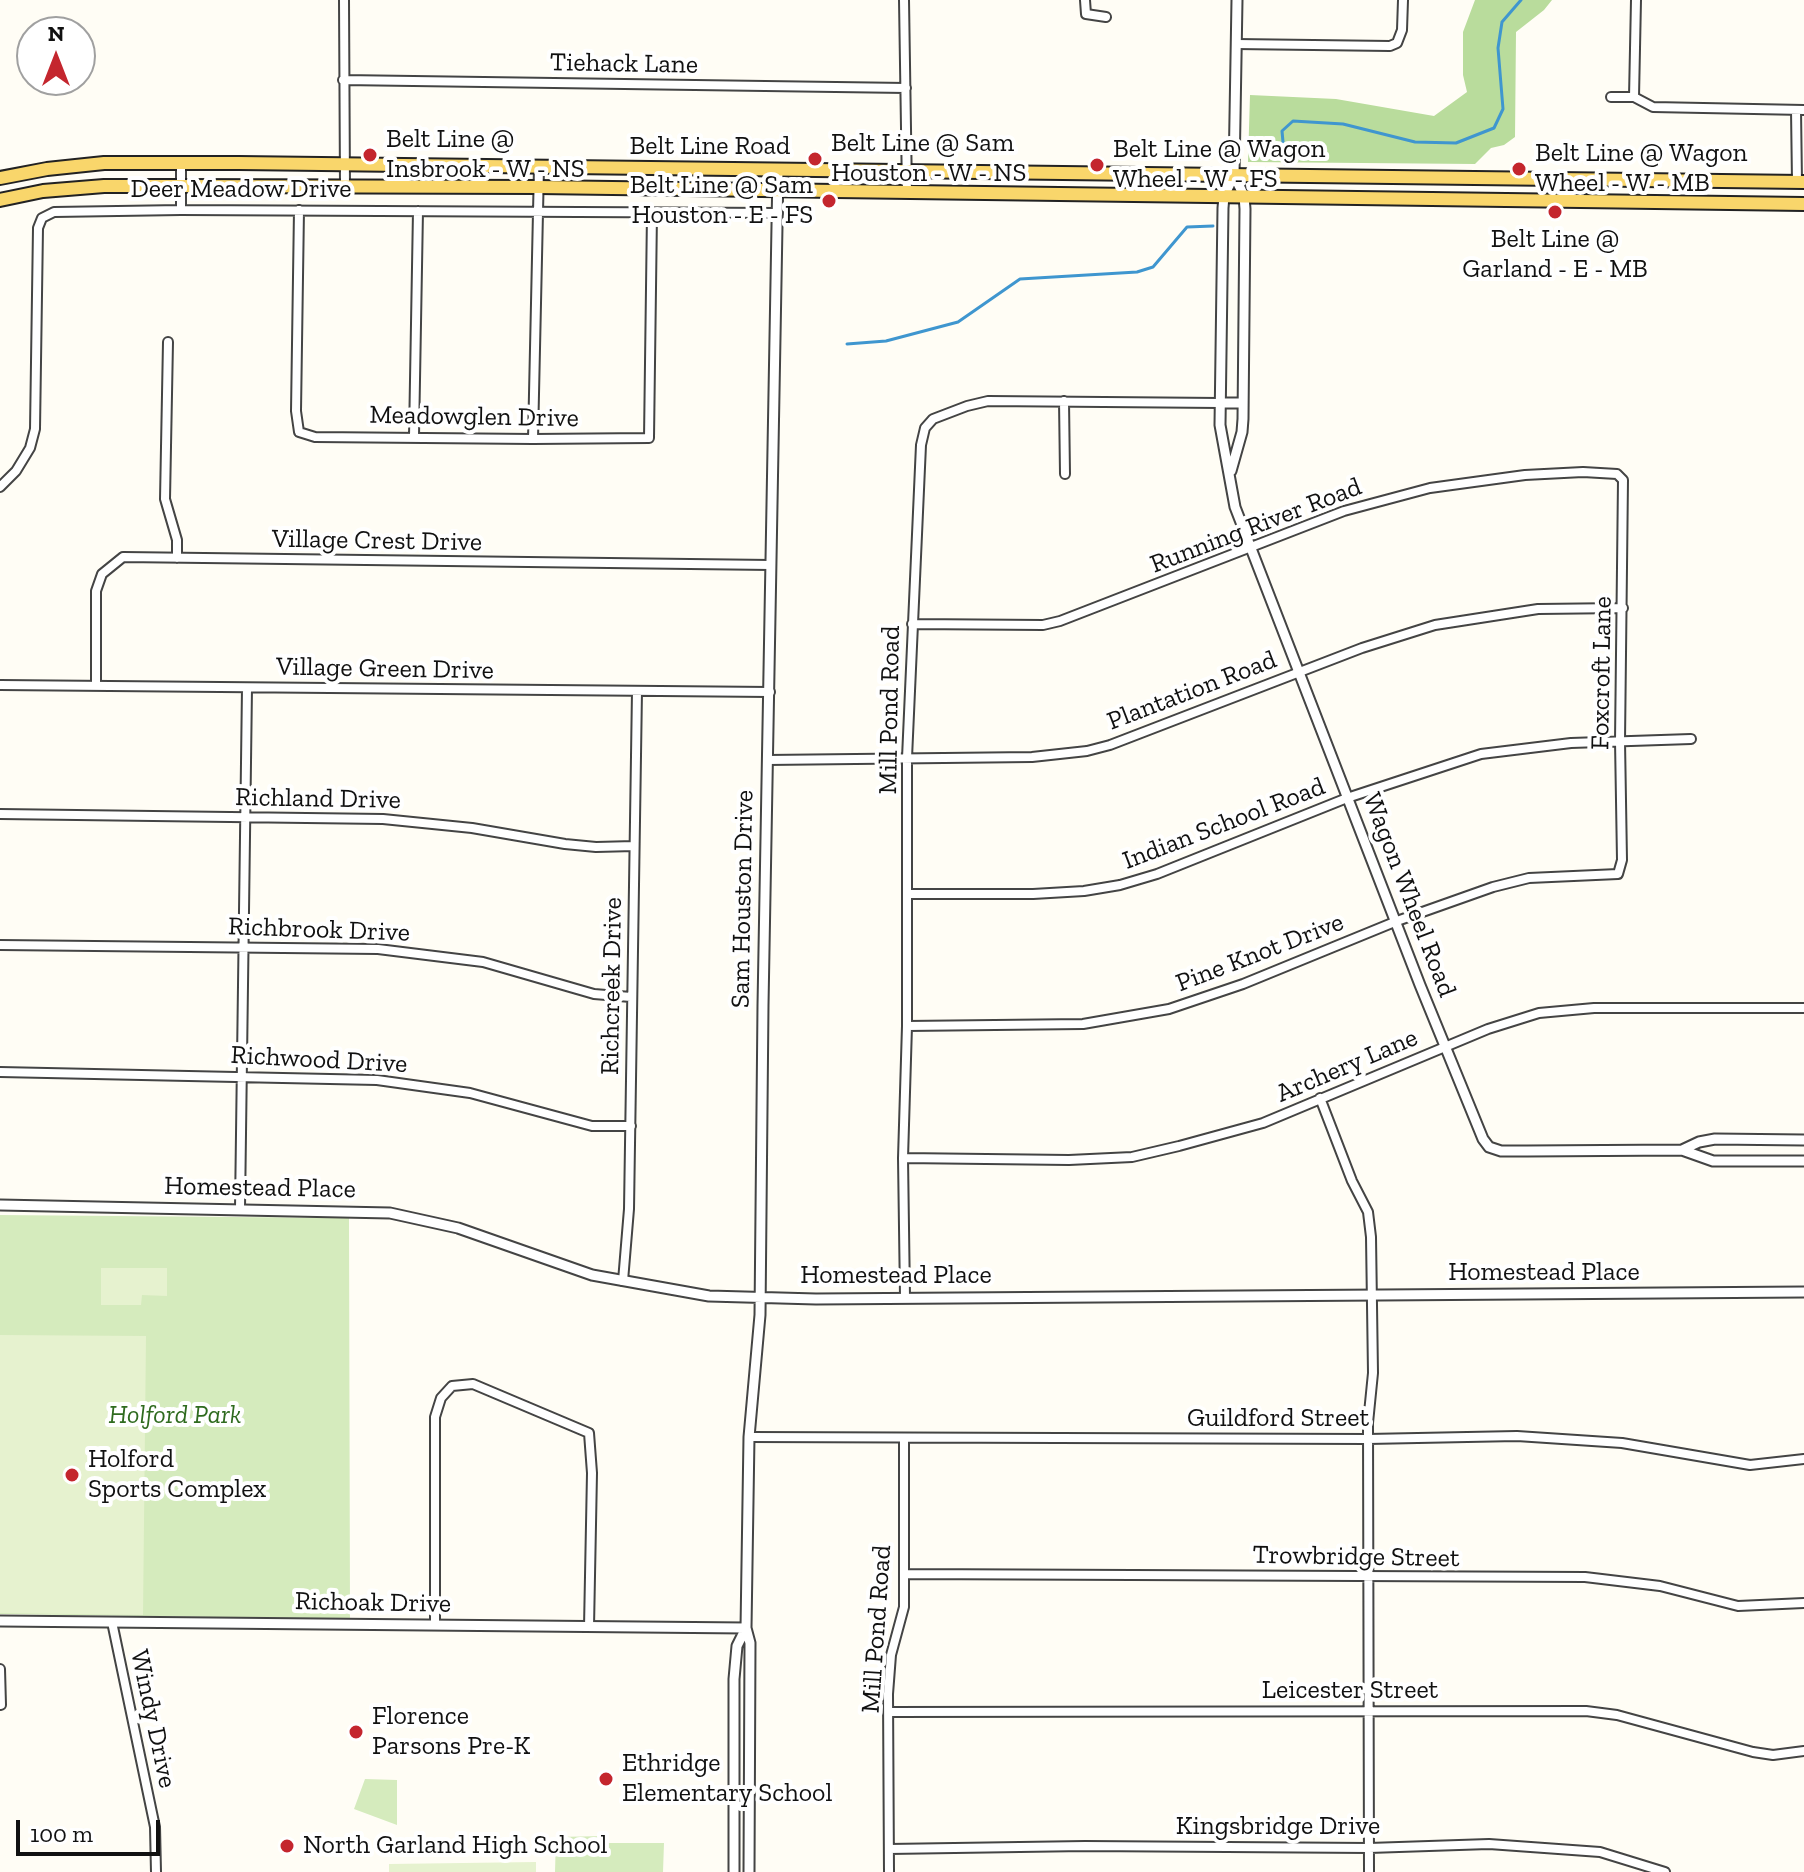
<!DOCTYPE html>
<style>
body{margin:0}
#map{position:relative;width:1804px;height:1872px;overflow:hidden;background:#fffdf5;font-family:"Zilla Slab",serif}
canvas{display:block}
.north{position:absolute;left:16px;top:16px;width:80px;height:80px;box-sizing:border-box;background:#fff;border:2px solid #a0a0a0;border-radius:50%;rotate:0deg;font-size:22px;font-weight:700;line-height:32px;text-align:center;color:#111}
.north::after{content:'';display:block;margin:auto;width:28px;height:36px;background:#c4262e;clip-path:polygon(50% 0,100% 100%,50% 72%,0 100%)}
.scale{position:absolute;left:16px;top:1820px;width:144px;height:36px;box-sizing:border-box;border:4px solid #111;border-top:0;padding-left:10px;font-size:24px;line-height:28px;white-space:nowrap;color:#111;-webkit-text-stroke:6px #fff;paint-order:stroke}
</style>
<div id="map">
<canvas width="1804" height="1872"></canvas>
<div class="north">N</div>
<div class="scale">100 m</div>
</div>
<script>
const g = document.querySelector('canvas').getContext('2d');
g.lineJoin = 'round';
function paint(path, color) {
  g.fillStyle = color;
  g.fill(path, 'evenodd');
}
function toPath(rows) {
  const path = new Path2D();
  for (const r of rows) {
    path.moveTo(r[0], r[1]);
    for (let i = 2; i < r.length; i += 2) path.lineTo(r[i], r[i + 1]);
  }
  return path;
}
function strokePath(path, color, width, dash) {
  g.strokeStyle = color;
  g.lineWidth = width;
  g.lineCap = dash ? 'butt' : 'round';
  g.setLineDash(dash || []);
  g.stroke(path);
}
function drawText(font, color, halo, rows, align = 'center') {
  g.font = font + ' "Zilla Slab",serif';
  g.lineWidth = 8;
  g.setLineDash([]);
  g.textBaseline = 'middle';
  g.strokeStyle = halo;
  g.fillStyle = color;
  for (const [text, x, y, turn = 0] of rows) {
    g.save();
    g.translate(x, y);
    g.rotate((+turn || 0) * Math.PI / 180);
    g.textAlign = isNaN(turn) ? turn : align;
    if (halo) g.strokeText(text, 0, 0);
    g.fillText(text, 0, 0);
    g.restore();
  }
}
paint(toPath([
 [0,1215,349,1218,350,1619,0,1614],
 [365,1779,397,1780,397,1825,354,1809],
 [607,1836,608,1843,664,1843,663,1872,555,1872,556,1837]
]), '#d5ebbd');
paint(toPath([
 [1475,0,1552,0,1544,10,1516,32,1515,137,1504,145,1491,148,1475,164,1248,162,1250,95,1336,99,1434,116,1467,92,1463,75,1463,32]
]), '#b9dc9c');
paint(toPath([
 [101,1268,167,1268,167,1296,142,1295,141,1305,101,1305],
 [0,1335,146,1336,143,1615,0,1613],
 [536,1862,536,1872,389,1872,389,1864]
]), '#e6f2cf');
strokePath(toPath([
 [1285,164,1282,131,1293,121,1343,124,1415,142,1456,143,1494,128,1503,109,1498,48,1502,22,1521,0],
 [847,344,886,341,958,322,1020,279,1137,272,1153,267,1187,227,1213,226]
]), '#3f96cf', 3);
const minor = toPath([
 [344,0,345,187],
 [904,0,907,192],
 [1085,0,1086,14,1106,17],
 [1236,44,1390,46,1397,43,1402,30,1403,0],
 [343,80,906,88],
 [1611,97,1634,97,1653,107,1804,110],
 [1634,97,1636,0],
 [1796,110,1797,182],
 [181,163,181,210],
 [299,210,296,411,299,432,315,437,533,439,649,438,652,213],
 [168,342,165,499,177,540,177,558],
 [1064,401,1065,474],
 [414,436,418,211],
 [533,439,539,167],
 [0,487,16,471,30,448,35,429,38,228,42,218,54,212,181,210,778,213],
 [0,685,770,692],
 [96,686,96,591,102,574,123,557,771,565],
 [767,760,1032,757,1087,751,1110,745,1362,648,1435,625,1538,609,1623,608],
 [0,814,383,819,472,828,565,844,596,847,634,846],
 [908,894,1033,894,1084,891,1120,885,1157,874,1347,798,1481,754,1571,743,1691,739],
 [0,945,378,949,483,962,594,994,631,997],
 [907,1026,1083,1024,1169,1009,1243,984,1397,921,1493,887,1529,878,1618,874,1622,860,1620,741,1623,480,1617,474,1583,472,1525,475,1430,488,1344,511,1060,621,1043,625,912,624],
 [0,1072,377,1080,470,1093,592,1126,631,1126],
 [1320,1098,1352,1181,1368,1212,1371,1237,1373,1373,1368,1423,1369,1872],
 [903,1158,1069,1160,1132,1157,1179,1146,1263,1123,1488,1029,1539,1013,1594,1008,1804,1008],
 [240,1208,247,688],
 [623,1281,629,1209,637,691],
 [905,1297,903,1158,907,1026,907,758,921,445,925,428,933,419,967,406,988,401,1220,403],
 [749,1437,1368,1439,1517,1436,1622,1443,1750,1465,1804,1459],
 [905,1574,1585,1577,1660,1586,1738,1606,1804,1603],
 [112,1622,155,1827,156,1872],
 [435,1625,435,1417,441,1398,452,1386,473,1384,589,1433,592,1473,589,1627],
 [0,1669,1,1705],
 [889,1712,1586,1711,1617,1715,1753,1752,1773,1755,1804,1751],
 [889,1849,1085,1846,1369,1848,1489,1844,1600,1852,1665,1872],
 [889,1872,888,1694,891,1655,904,1607,904,1438]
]);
const tertiary = toPath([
 [1237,0,1234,175,1224,196,1223,208,1220,425,1235,507,1420,985,1483,1139,1489,1147,1501,1151,1527,1151,1682,1150,1699,1142,1715,1139,1804,1140],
 [1220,403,1243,403],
 [1231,471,1242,432,1243,419,1245,209,1244,196,1234,175],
 [1682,1150,1713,1161,1804,1161],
 [0,1205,390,1213,458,1228,592,1275,709,1296,816,1299,1804,1292],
 [0,1621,746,1628],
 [734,1872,734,1679,737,1646,746,1628],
 [749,1872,750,1643,746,1628,749,1437,760,1315,763,1005,778,170]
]);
const primary = toPath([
 [0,178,47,169,104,163,239,163,1804,182],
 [0,200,43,191,104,186,181,186,538,187,1804,204]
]);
strokePath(minor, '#444', 12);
strokePath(tertiary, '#444', 13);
strokePath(primary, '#222', 16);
strokePath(minor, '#fff', 8);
strokePath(tertiary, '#fff', 9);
strokePath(primary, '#f9d66b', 12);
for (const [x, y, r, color] of [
 [370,155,8,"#c4262e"],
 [815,159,8,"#c4262e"],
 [1097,165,8,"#c4262e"],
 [1519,169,8,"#c4262e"],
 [829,201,8,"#c4262e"],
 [1555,212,8,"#c4262e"],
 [72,1475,8,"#c4262e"],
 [356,1732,8,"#c4262e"],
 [606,1779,8,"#c4262e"],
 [287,1846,8,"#c4262e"]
]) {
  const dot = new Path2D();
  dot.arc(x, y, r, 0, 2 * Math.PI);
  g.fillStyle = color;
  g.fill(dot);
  strokePath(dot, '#fff', 3);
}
drawText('26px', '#111', '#fff', [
 ["Tiehack Lane",624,64,1],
 ["Belt Line Road",710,147],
 ["Deer Meadow Drive",241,190],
 ["Meadowglen Drive",474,417,1],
 ["Running River Road",1256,526,-21],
 ["Village Crest Drive",377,541,1],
 ["Village Green Drive",385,669,1],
 ["Foxcroft Lane",1602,673,-89],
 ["Plantation Road",1192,691,-21],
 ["Mill Pond Road",890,710,-89],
 ["Richland Drive",318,799,1],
 ["Indian School Road",1224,824,-21],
 ["Wagon Wheel Road",1409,895,69],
 ["Sam Houston Drive",743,899,-89],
 ["Richbrook Drive",319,930,2],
 ["Pine Knot Drive",1260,953,-21],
 ["Richcreek Drive",612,986,-89],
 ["Richwood Drive",319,1060,3],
 ["Archery Lane",1347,1066,-23],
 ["Homestead Place",260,1188,1],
 ["Homestead Place",1544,1273],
 ["Homestead Place",896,1276],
 ["Guildford Street",1278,1419],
 ["Trowbridge Street",1356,1557,1],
 ["Richoak Drive",373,1603,1],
 ["Mill Pond Road",877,1629,-86],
 ["Leicester Street",1350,1691],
 ["Windy Drive",153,1719,78],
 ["Kingsbridge Drive",1278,1827]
]);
drawText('26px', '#111', '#fff', [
 ["Belt Line @",386,140],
 ["Insbrook - W - NS",386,170],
 ["Belt Line @ Sam",831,144],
 ["Houston - W - NS",831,174],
 ["Belt Line @ Wagon",1113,150],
 ["Wheel - W - FS",1113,180],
 ["Belt Line @ Wagon",1535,154],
 ["Wheel - W - MB",1535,184],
 ["Belt Line @ Sam",813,186,"right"],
 ["Houston - E - FS",813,216,"right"],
 ["Belt Line @",1555,240,"center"],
 ["Garland - E - MB",1555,270,"center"],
 ["Holford",88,1460],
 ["Sports Complex",88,1490],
 ["Florence",372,1717],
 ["Parsons Pre-K",372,1747],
 ["Ethridge",622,1764],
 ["Elementary School",622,1794],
 ["North Garland High School",303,1846]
], 'left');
drawText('italic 26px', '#2f6b1f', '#fff', [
 ["Holford Park",175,1416]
]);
</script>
